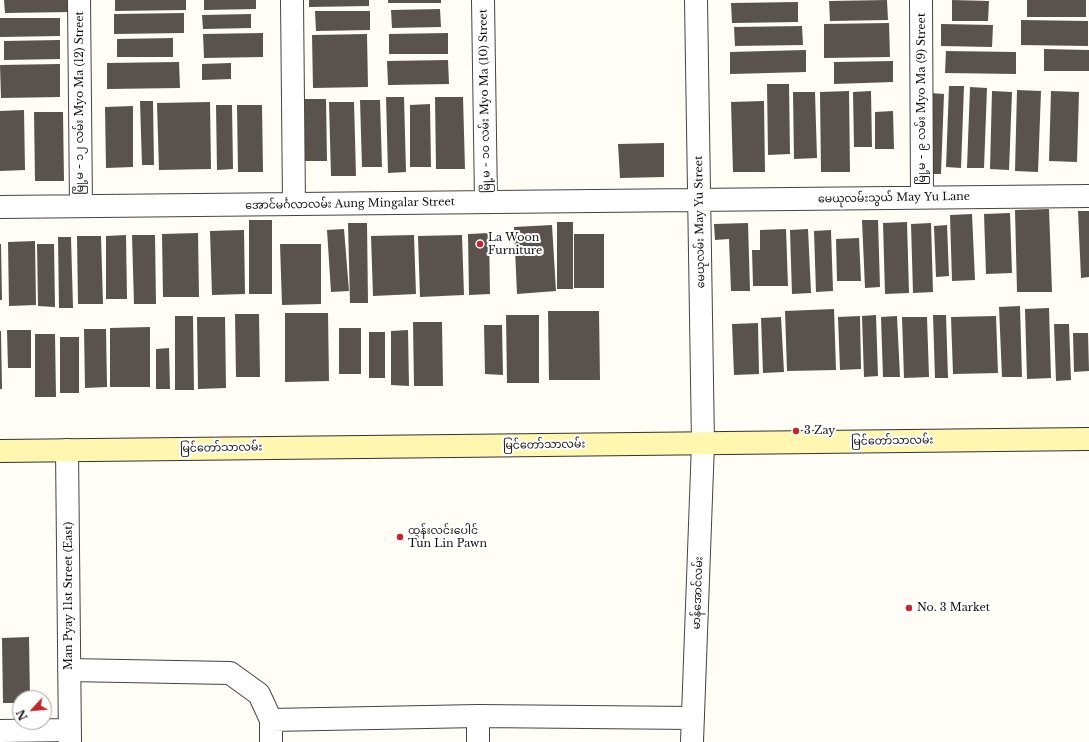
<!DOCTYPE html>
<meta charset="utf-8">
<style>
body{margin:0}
#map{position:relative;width:1089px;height:742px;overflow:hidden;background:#fffdf5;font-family:"Libre Baskerville",serif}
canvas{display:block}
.north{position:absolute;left:12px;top:690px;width:40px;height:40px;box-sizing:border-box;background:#fff;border:1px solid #a0a0a0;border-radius:50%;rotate:244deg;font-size:11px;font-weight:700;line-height:16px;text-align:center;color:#111}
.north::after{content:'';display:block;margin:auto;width:14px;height:18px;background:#c4262e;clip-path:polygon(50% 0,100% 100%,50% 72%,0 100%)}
</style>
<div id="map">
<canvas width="1089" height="742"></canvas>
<div class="north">N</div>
</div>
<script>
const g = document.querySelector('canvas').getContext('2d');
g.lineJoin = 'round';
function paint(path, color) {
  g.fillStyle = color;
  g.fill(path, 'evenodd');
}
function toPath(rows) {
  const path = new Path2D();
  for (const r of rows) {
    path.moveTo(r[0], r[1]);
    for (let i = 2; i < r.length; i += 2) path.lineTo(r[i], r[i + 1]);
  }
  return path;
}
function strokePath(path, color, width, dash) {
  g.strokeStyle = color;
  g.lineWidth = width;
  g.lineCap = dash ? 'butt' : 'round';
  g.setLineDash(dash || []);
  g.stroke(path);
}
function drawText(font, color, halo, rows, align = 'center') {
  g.font = font + ' "Libre Baskerville","Noto Sans Myanmar",serif';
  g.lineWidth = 4;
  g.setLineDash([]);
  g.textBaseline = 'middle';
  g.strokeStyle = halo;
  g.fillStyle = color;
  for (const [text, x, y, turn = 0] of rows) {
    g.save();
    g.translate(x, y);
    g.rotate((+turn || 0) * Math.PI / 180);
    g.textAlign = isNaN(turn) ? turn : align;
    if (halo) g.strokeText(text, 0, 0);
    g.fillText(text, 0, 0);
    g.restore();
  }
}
paint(toPath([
 [4,0,71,0,72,12,5,13],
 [115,0,186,0,186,10,115,11],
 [204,0,256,0,256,9,204,10],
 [309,0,369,0,369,6,309,7],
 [388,0,441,0,441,3,388,3],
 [887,0,888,20,830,21,829,1],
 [952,0,989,1,988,21,952,21],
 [1027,0,1086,0,1086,17,1027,17],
 [798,2,798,22,732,23,731,3],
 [440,9,441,27,392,28,391,10],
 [315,11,370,11,370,30,316,31],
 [184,13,184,33,114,34,114,14],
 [251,14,251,28,203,29,202,15],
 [0,18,60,18,60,36,0,37],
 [1021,20,1088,21,1088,46,1021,45],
 [889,23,890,57,824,58,824,24],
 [941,24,993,25,992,47,941,46],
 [802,26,803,45,735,46,734,27],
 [263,33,263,57,204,58,203,34],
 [448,33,448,54,389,54,389,34],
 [367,34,368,87,313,88,312,35],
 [173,38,173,57,117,57,117,39],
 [60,40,60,59,4,60,4,41],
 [1044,49,1089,50,1089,71,1044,71],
 [806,50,806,72,730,74,730,52],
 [946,51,1016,52,1016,74,945,73],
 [448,60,449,84,388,85,387,61],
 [893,61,893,82,834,84,834,62],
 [179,62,180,88,107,89,107,63],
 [231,63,231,79,202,80,202,64],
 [60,64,60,97,1,98,0,65],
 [767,84,789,84,790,154,768,155],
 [949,86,964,86,961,168,946,167],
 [970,87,987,88,984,168,967,168],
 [1017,90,1041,91,1038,172,1015,171],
 [849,91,850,172,821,172,820,92],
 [871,91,872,147,854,147,853,92],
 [992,91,1012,92,1009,170,990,169],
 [1051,91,1079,92,1077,162,1049,161],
 [793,92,815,92,817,158,794,159],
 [930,93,944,94,941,174,927,174],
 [386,97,404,97,406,172,388,173],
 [435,97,463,97,465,169,436,169],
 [302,99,326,99,327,161,304,161],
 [360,100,380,100,382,167,362,167],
 [140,101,153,101,154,165,142,165],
 [764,101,765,172,733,172,731,102],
 [210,102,211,169,159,170,157,103],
 [329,102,354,102,356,176,331,176],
 [430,104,431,167,410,167,410,105],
 [216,105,232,105,233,169,217,170],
 [237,105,262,105,263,172,238,172],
 [133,106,133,167,106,168,105,107],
 [24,110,25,170,0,171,0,111],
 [893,111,894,149,875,149,875,112],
 [34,112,63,112,64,181,35,181],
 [664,143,664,177,620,178,618,144],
 [1049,209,1052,292,1017,292,1015,210],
 [1078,211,1089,211,1089,277,1081,278],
 [1010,213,1012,273,986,274,984,214],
 [972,214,975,280,952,281,950,215],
 [249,220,272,220,272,294,249,294],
 [862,220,878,220,880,287,865,288],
 [557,222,573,222,573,289,557,289],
 [907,222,909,293,885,294,883,223],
 [348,223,367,223,368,303,350,303],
 [748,223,750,291,731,291,729,239,715,240,714,224],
 [931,223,933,292,913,293,911,224],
 [552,225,556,291,517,294,514,227],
 [947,225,949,276,936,277,934,226],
 [344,229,349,291,331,292,327,230],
 [786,229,788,286,753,286,752,250,760,250,760,230],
 [808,229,811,293,792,294,790,230],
 [244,230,245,294,212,295,210,231],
 [831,230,833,291,816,292,814,231],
 [198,233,199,297,163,297,162,234],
 [489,233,490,294,469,295,468,234],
 [574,234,604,234,604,288,574,288],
 [126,235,127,299,106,299,106,236],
 [132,235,155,235,156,304,134,304],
 [414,235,416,294,373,296,371,236],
 [462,235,464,295,420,297,418,236],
 [77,236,101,236,103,304,78,304],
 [58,237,71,237,73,308,59,308],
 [859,238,861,281,837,281,836,239],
 [35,241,36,305,9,306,8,242],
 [0,244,1,244,2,300,0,300],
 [37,244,54,244,55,307,38,306],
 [280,244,321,244,321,304,282,305],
 [1020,306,1022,377,1002,377,999,307],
 [1049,308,1051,378,1027,379,1025,309],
 [834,309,836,370,787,371,785,311],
 [548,311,599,311,600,380,549,380],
 [285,313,328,313,329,381,285,382],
 [235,314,259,314,260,377,236,377],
 [506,315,539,315,539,383,507,383],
 [876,315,878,376,864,377,862,316],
 [933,315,946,315,948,378,935,378],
 [175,316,193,316,194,390,175,390],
 [860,316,861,369,840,370,838,317],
 [897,316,900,377,883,377,881,317],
 [996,316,998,373,953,374,951,317],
 [197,317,225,317,226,388,198,389],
 [781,317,784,372,763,373,761,318],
 [902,317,927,317,929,377,904,378],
 [413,322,442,322,443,386,414,386],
 [758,323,759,374,734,375,732,324],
 [1054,324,1069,324,1071,380,1056,381],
 [484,325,502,325,503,375,485,374],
 [150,327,150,387,110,387,110,328],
 [339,328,361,328,361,374,339,374],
 [84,329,106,329,107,387,85,388],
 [7,330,31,330,31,368,8,368],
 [408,330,409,386,391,385,391,331],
 [0,331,1,331,2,389,0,389],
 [369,332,385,332,385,378,369,378],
 [1073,333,1088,333,1089,371,1074,372],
 [35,334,55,334,56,397,35,397],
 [60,337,79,337,79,393,60,393],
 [169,348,170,389,156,389,156,349],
 [29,637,30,698,20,698,20,703,3,703,2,638]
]), '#5a524d');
const street = toPath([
 [79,0,81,206],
 [292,0,294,204],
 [483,0,486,202],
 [921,0,922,197],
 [0,207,1089,196],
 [67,450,70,742],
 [69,670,230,673,259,694,271,720,271,742],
 [271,720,478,716,693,718],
 [0,731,70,730],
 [478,742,478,716],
 [692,742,703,443,696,0]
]);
const secondary = toPath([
 [0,451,1089,439]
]);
strokePath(street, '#444', 24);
strokePath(secondary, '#333', 24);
strokePath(street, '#fff', 22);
strokePath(secondary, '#fff6b0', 22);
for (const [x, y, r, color] of [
 [480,244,4,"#c4262e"],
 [796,431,4,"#c4262e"],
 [400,537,4,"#c4262e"],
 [909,608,4,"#c4262e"]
]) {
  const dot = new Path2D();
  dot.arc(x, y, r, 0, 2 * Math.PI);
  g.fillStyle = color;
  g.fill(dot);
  strokePath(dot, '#fff', 1.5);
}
drawText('11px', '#111', '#fff', [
 ["မြို့မ - ၉ လမ်း Myo Ma (9) Street",922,99,-90],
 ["မြို့မ - ၁၀ လမ်း Myo Ma (10) Street",485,101,-91],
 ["မြို့မ - ၁၂ လမ်း Myo Ma (12) Street",80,103,-90],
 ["မေယုလမ်းသွယ် May Yu Lane",894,198,-1],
 ["အောင်မင်္ဂလာလမ်း Aung Mingalar Street",350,204,-1],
 ["မေယုလမ်း May Yu Street",700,222,-91],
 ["မြင်တော်သာလမ်း",892,441,-1],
 ["မြင်တော်သာလမ်း",544,445,-1],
 ["မြင်တော်သာလမ်း",221,448,-1],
 ["မာန်အောင်လမ်း",698,593,-88],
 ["Man Pyay 11st Street (East)",69,596,-90]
]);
drawText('11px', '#111', '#fff', [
 ["La Woon",488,238],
 ["Furniture",488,251],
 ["3 Zay",804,431],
 ["ထွန်းလင်းပေါင်",408,531],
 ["Tun Lin Pawn",408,544],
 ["No. 3 Market",917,608]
], 'left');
</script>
